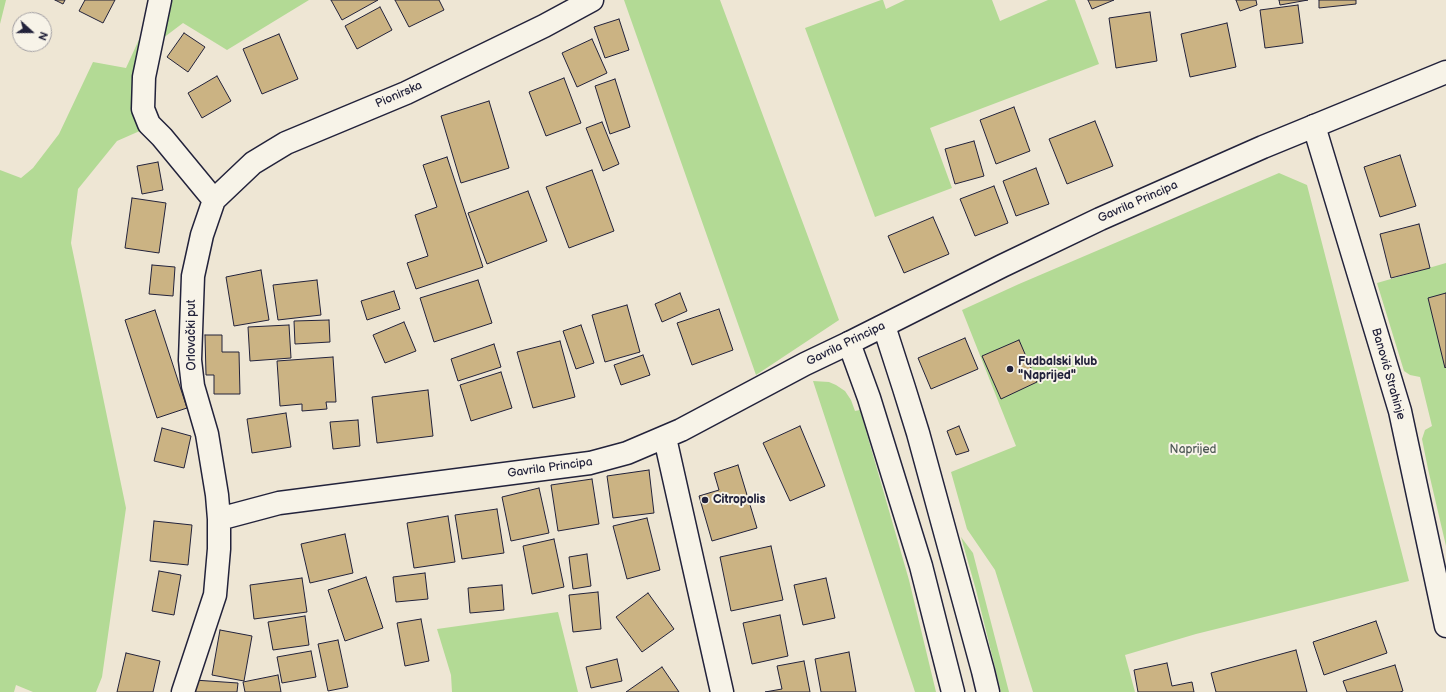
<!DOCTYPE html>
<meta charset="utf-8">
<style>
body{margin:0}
#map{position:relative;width:1446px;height:692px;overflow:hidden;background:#eee6d4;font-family:"Balsamiq Sans",sans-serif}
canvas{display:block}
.north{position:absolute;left:12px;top:12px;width:40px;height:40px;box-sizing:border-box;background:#f7f3e8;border:1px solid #a29fa3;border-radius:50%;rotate:111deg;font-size:11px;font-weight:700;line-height:16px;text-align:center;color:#22223b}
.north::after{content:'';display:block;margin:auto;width:14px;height:18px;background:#22223b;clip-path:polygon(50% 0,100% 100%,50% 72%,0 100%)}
</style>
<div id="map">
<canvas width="1446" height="692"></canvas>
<div class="north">N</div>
</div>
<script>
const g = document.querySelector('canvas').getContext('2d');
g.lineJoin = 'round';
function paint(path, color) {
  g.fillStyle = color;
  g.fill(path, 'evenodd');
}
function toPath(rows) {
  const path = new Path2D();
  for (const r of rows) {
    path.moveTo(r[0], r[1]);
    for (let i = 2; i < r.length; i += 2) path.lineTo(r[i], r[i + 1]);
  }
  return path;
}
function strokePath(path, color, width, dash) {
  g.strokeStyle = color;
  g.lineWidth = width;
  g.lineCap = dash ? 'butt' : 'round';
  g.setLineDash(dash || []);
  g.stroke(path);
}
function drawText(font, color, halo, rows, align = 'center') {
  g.font = font + ' "Balsamiq Sans",sans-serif';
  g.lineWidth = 4;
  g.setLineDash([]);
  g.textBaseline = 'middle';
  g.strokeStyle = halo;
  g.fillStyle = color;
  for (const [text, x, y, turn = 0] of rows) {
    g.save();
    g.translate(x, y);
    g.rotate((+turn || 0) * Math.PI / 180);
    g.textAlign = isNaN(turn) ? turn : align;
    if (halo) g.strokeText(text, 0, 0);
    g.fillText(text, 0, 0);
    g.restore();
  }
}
paint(toPath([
 [0,0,6,0,0,24],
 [169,0,309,0,227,50,183,23,138,57,142,130,117,141,78,189,71,243,126,508,102,677,96,692,33,692,16,685,14,692,0,692,0,170,21,178,33,168,59,134,93,62,126,68,147,22],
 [624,0,720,0,839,320,756,375],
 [881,0,883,0,886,9,905,0,992,0,1000,21,1048,0,1075,0,1099,64,930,128,952,188,875,217,805,28],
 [1279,173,1307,185,1409,581,1196,634,1125,655,1135,692,1033,692,995,570,967,529,951,472,1016,446,962,310,1019,284],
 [1446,263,1446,546,1428,469,1422,439,1425,430,1432,426,1420,377,1410,375,1404,371,1377,283],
 [813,381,829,382,836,385,845,391,851,400,855,411,860,410,909,580,936,692,915,692],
 [961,537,973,553,1009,692,1001,692,976,590],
 [558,612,578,692,452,692,451,675,437,629]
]), '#b3da95');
const building = toPath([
 [55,0,65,0,63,4,55,0],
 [85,0,115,0,103,23,79,11,85,0],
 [331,0,378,0,342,20,331,0],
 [395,0,439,0,444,10,409,27,395,0],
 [1088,0,1114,0,1092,9,1088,0],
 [1236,0,1256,0,1257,5,1240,11,1236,0],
 [1279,0,1308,0,1280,5,1279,0],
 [1319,0,1356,0,1356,4,1319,8,1319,0],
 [1298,5,1303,43,1265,48,1260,10,1298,5],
 [380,7,392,30,357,49,345,26,380,7],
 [1150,12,1157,61,1116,68,1109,18,1150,12],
 [619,19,629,50,605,58,594,27,619,19],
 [1227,23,1236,67,1190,77,1181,34,1227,23],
 [184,33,205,47,188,72,167,57,184,33],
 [279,34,298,79,262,94,243,49,279,34],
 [592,39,607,73,577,87,562,53,592,39],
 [217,76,231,101,202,118,188,93,217,76],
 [564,78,581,123,546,136,529,92,564,78],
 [615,79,630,127,610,134,595,86,615,79],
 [489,101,509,168,461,183,441,116,489,101],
 [1014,107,1030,151,996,164,980,120,1014,107],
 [1095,121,1113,166,1067,184,1049,139,1095,121],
 [602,122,619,164,603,171,586,128,602,122],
 [974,141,984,176,955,184,945,149,974,141],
 [1400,155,1416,206,1380,217,1364,167,1400,155],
 [447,157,483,267,416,289,407,263,428,256,415,215,437,207,423,165,447,157],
 [158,162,163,190,142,194,137,166,158,162],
 [1036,168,1049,204,1016,216,1003,181,1036,168],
 [592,170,614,231,569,248,546,187,592,170],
 [994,186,1008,223,975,236,960,199,994,186],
 [528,191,547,241,487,264,468,213,528,191],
 [132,198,166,203,159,253,125,248,132,198],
 [933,217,949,254,904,273,888,236,933,217],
 [1419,224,1430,268,1391,278,1380,234,1419,224],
 [152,265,175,267,173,296,149,294,152,265],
 [261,270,269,320,234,326,226,277,261,270],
 [317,280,321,315,278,320,273,285,317,280],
 [478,280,492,323,434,342,420,298,478,280],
 [394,291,400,309,367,320,361,301,394,291],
 [680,293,687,311,662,322,655,304,680,293],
 [1446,293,1446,367,1445,368,1428,298,1446,293],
 [627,305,640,352,605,362,592,315,627,305],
 [719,309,733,350,692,365,677,323,719,309],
 [155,310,187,408,157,418,125,320,155,310],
 [329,320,330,342,295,344,294,321,329,320],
 [404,322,416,351,385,363,373,335,404,322],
 [289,325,291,358,250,361,248,327,289,325],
 [581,325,594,363,576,369,563,331,581,325],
 [205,335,222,335,222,352,239,352,240,394,214,394,214,375,206,375,205,335],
 [965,338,978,369,931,389,918,358,965,338],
 [1019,340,1037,382,1001,399,982,356,1019,340],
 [560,341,575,397,533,408,517,352,560,341],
 [494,344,501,367,458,381,451,359,494,344],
 [643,355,650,375,621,385,614,365,643,355],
 [333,357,336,402,326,402,327,409,302,411,302,404,280,406,277,361,333,357],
 [501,372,512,408,471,421,460,385,501,372],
 [428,390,433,436,377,443,372,397,428,390],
 [286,413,291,447,252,453,247,419,286,413],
 [358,420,360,446,333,449,330,422,358,420],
 [800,426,825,486,790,501,763,443,800,426],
 [959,426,969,451,956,455,947,431,959,426],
 [162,428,191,436,184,468,154,461,162,428],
 [738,465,757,528,712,541,699,496,719,490,714,473,738,465],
 [649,470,654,513,613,518,607,476,649,470],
 [592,479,599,524,558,531,551,485,592,479],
 [539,488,549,533,511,541,502,497,539,488],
 [497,509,504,553,462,559,455,515,497,509],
 [448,516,455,562,414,568,407,523,448,516],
 [647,518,660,570,627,579,613,526,647,518],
 [154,521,192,525,188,565,150,561,154,521],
 [345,534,353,573,310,583,301,544,345,534],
 [554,539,564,587,532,594,523,546,554,539],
 [771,546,783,600,731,611,720,557,771,546],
 [587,554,591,586,573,589,569,557,587,554],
 [159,571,181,575,174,615,152,611,159,571],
 [425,573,428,599,396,602,393,577,425,573],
 [366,577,383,628,345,641,328,590,366,577],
 [302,578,307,612,254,619,250,585,302,578],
 [826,578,835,618,803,625,794,585,826,578],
 [502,585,504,610,470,613,468,588,502,585],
 [598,592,601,629,573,632,569,595,598,592],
 [648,593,674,629,642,652,616,617,648,593],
 [780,615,788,656,752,664,743,623,780,615],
 [305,616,309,645,273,650,268,622,305,616],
 [421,619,429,661,405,666,397,623,421,619],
 [1376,621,1387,653,1324,675,1313,642,1376,621],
 [220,630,252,636,244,681,212,675,220,630],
 [338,640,348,687,328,691,318,644,338,640],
 [1296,650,1307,692,1216,692,1211,673,1296,650],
 [311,651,316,677,282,683,277,657,311,651],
 [849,652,856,692,821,692,815,659,849,652],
 [126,653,160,661,153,692,117,692,126,653],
 [617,659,622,681,591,688,586,667,617,659],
 [804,661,810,692,765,692,782,689,777,666,804,661],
 [1167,663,1172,686,1192,682,1194,692,1138,692,1134,670,1167,663],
 [1395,665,1403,691,1400,692,1347,692,1343,681,1395,665],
 [662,667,679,692,626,692,662,667],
 [278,675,281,692,245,692,243,682,278,675],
 [194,680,238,683,237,692,193,692,194,680]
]);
paint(building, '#cbb383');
strokePath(building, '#22223b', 1);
const minor = toPath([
 [160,0,144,77,143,109,149,124,162,137,214,200],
 [1314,126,1400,411,1446,626],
 [665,438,722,692],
 [219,519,279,503,590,463,627,453,681,430,805,364,849,343],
 [183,692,215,595,219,549,219,519,217,495,207,434,193,386,190,360,193,276,202,235,214,200,253,163,286,143,406,93,544,26,592,0]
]);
const secondary = toPath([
 [884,326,904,388,918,433,983,671,988,692],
 [953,692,921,566,869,398,849,343,1002,266,1100,219,1263,147,1446,72]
]);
strokePath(minor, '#22223b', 25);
strokePath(secondary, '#22223b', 25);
strokePath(minor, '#f7f3e8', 22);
strokePath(secondary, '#f7f3e8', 22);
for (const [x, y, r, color] of [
 [1010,369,4,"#22223b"],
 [705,500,4,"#22223b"]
]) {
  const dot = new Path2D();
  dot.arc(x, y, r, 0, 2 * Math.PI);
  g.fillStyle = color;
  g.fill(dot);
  strokePath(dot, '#f7f3e8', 1.5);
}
drawText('12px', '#22223b', '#f7f3e8', [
 ["Pionirska",399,95,-24],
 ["Gavrila Principa",1138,202,-24],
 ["Orlovački put",192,335,-90],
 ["Gavrila Principa",846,344,-26],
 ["Banović Strahinje",1388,374,74],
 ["Gavrila Principa",550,468,-8]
]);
drawText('bold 12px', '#22223b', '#f7f3e8', [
 ["Fudbalski klub",1018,362],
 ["\"Naprijed\"",1018,376],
 ["Citropolis",713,500]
], 'left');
drawText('12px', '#4e5956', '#f7f3e8', [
 ["Naprijed",1193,450]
]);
</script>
